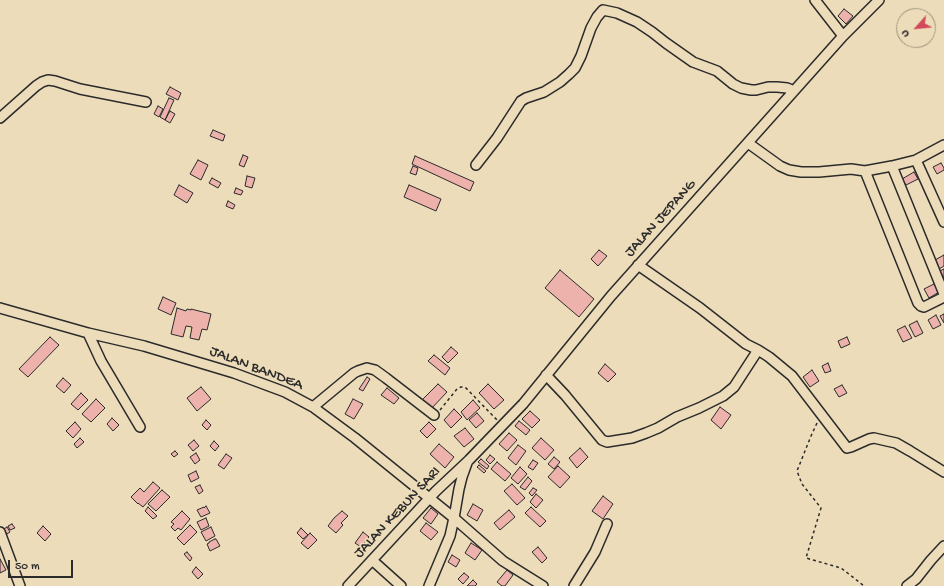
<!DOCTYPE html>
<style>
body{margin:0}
#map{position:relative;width:944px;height:586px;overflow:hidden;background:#eddcb9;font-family:"Gochi Hand",sans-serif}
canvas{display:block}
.north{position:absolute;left:896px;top:8px;width:40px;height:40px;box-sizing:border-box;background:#eddcb9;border:1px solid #9f9580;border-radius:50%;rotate:243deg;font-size:11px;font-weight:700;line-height:16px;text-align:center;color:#2b2b2b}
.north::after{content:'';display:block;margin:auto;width:14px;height:18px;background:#d1495b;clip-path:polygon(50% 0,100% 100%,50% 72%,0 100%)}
.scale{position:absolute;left:8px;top:560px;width:65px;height:18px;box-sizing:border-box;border:2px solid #2b2b2b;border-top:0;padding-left:5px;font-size:12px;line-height:14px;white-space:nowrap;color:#2b2b2b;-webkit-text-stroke:3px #eddcb9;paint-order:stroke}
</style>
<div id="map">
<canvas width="944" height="586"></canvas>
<div class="north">U</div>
<div class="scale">50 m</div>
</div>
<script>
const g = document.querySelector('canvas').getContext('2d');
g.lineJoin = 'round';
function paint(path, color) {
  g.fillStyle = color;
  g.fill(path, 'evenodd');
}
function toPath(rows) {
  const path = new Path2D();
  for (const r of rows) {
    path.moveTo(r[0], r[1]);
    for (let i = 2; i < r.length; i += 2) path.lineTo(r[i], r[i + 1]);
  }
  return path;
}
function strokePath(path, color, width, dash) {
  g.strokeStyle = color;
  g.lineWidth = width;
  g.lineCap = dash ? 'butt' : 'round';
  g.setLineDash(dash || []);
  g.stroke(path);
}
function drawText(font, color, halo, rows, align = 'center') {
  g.font = font + ' "Gochi Hand",sans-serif';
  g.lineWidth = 3.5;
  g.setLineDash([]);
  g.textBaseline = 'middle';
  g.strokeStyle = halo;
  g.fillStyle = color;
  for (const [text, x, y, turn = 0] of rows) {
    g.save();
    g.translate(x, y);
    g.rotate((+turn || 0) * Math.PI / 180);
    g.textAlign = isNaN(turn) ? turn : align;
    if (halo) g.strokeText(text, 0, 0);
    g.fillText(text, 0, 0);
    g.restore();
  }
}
const building = toPath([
 [844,9,853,16,846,24,838,16,844,9],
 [170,87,181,93,178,100,166,94,170,87],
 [169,98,174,100,165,120,160,117,169,98],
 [158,106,163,109,159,117,154,114,158,106],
 [170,111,175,114,170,123,165,120,170,111],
 [213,130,225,135,223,141,210,136,213,130],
 [243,155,248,157,244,167,239,165,243,155],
 [415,156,474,182,470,191,412,164,415,156],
 [198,160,208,165,201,180,190,174,198,160],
 [941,163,944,168,944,170,937,174,933,167,941,163],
 [413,166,418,168,416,175,410,173,413,166],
 [914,172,918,179,906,185,902,179,914,172],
 [247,176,255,178,252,188,245,186,247,176],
 [212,178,221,183,218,188,209,183,212,178],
 [179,185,193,193,187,203,174,195,179,185],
 [409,185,441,199,436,211,404,197,409,185],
 [236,188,243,191,241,195,234,193,236,188],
 [228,201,235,205,233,209,226,206,228,201],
 [599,250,607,256,598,266,591,259,599,250],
 [944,255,944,266,939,269,935,260,944,255],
 [944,269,944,278,940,271,944,269],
 [560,270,594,299,579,317,545,288,560,270],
 [934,284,939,292,929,298,924,289,934,284],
 [163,297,176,303,171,315,158,309,163,297],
 [177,308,186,311,187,309,191,310,191,309,211,314,207,330,202,329,199,340,190,338,192,327,186,326,183,337,171,334,177,308],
 [944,314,944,323,940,316,944,314],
 [936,315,941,325,933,329,928,320,936,315],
 [917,321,923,333,915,337,909,325,917,321],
 [905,326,912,338,903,342,897,330,905,326],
 [50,337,59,345,28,377,19,369,50,337],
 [847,337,850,344,841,348,838,341,847,337],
 [451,347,458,353,448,363,442,357,451,347],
 [434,355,450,368,445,375,428,361,434,355],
 [828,363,831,371,825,373,822,366,828,363],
 [605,364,616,374,608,382,598,373,605,364],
 [812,370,819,381,810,387,803,377,812,370],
 [367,377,370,379,363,391,359,389,367,377],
 [63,378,71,385,64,393,56,386,63,378],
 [438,384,447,392,431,409,422,400,438,384],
 [488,384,504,400,494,409,479,393,488,384],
 [842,385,847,393,839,397,834,389,842,385],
 [201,387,211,399,197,411,187,398,201,387],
 [387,388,399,398,394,404,381,395,387,388],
 [81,393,88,400,78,410,71,404,81,393],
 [96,399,105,408,91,422,82,414,96,399],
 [353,399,363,404,354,419,345,414,353,399],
 [473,400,480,408,467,420,461,412,473,400],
 [720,407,731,415,721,429,711,420,720,407],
 [454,409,462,417,451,428,444,420,454,409],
 [530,411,540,420,532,428,522,419,530,411],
 [477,413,484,421,476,428,469,420,477,413],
 [112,418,119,425,113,431,107,424,112,418],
 [206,420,211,425,207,430,202,425,206,420],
 [519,421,530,430,526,435,515,426,519,421],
 [75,422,81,429,73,438,66,431,75,422],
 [429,422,436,429,427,438,420,431,429,422],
 [465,428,474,439,464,447,454,436,465,428],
 [509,433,517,440,507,451,499,444,509,433],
 [80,438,84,442,77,448,74,444,80,438],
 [541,438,554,450,545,460,532,448,541,438],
 [194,440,199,446,193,451,188,445,194,440],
 [214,441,219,446,215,451,210,446,214,441],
 [439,444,454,457,445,468,430,454,439,444],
 [518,445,526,451,516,465,508,458,518,445],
 [580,448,588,457,577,468,569,458,580,448],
 [175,451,178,454,174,457,171,454,175,451],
 [196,453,200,460,195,464,190,457,196,453],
 [226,454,232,458,224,469,218,465,226,454],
 [490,455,495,459,490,464,486,460,490,455],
 [554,457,560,462,554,469,548,464,554,457],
 [481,459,489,466,487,469,478,462,481,459],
 [533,460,538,463,533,470,528,467,533,460],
 [497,462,511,474,505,481,491,469,497,462],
 [479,465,486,471,484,473,477,467,479,465],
 [558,466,570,477,560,488,548,477,558,466],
 [520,467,527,474,518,484,511,478,520,467],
 [196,471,199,478,191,482,188,475,196,471],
 [528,477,532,481,525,490,520,487,528,477],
 [153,482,160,488,143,507,138,503,138,504,131,497,140,488,144,492,153,482],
 [512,484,525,498,517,505,504,491,512,484],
 [200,485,203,491,199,494,195,487,200,485],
 [533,488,537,490,532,496,529,493,533,488],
 [162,490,170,497,156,511,148,504,162,490],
 [536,494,543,500,536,508,530,502,536,494],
 [603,496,613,504,603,519,592,511,603,496],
 [473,504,483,510,477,521,467,515,473,504],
 [206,506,210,513,201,517,197,510,204,507,204,508,206,506],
 [148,507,157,516,153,519,145,511,148,507],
 [531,507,546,521,540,527,525,513,531,507],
 [431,508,438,514,431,524,423,518,431,508],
 [509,510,515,517,500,530,494,523,509,510],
 [182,511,190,519,181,530,178,528,175,531,171,527,174,524,171,522,182,511],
 [342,511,348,516,341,523,343,525,336,533,328,526,334,518,342,511],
 [206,518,209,526,201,530,197,522,206,518],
 [426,523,438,532,431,540,420,531,426,523],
 [12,524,15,528,10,530,8,526,12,524],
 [190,525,197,532,184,545,177,538,190,525],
 [43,526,51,534,45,541,37,533,43,526],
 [7,527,10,532,7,534,4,529,7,527],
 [211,527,215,536,206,541,201,532,211,527],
 [301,528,308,535,303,539,297,533,301,528],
 [363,532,369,537,361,547,355,543,363,532],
 [310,533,317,540,308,549,301,543,310,533],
 [215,539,216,539,220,546,210,551,207,544,209,543,209,542,215,539],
 [471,543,482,550,475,560,465,553,471,543],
 [538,547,547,558,542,563,532,552,538,547],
 [187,552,192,558,190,561,184,554,187,552],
 [452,555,460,560,456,567,448,562,452,555],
 [0,559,6,570,0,573,0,559],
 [196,567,203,574,198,579,192,572,196,567],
 [507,570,513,575,505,586,502,586,497,582,507,570],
 [464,573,469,577,463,584,458,579,464,573],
 [473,580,477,584,475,586,467,586,473,580]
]);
paint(building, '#edb2ac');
strokePath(building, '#2b2b2b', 1);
const minor = toPath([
 [815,0,843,36],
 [0,118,36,86,42,82,48,80,55,81,80,89,146,102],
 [748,143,780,166,789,170,801,172,819,172,851,169,865,171,892,166,916,160,944,145],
 [916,160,944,222],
 [476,165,497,138,521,101,526,98,544,92,560,82,569,74,575,68,581,56,591,28,597,17,603,10,617,13,637,22,652,32,666,43,693,62,717,71,733,84,741,88,751,90,756,90,768,87,777,87,787,88,794,91],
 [892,166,944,294],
 [865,171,918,303,921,306,924,307,944,297],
 [0,308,88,333,144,346,234,373,285,392,313,407,355,438,454,518,503,561,543,586],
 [88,333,101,361,140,427],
 [758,350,769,357,792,376,847,448,851,447,869,439,874,438,887,441,896,443,910,451,944,472],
 [546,375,565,395,602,440,607,442,632,438,646,433,658,428,677,417,699,408,723,396,734,387,758,350,746,344,700,308,638,265],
 [313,407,354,373,358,371,367,368,375,370,386,378,434,415],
 [0,532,20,586],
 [372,560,401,586],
 [348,586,436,491,469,460,523,404,611,296,843,36,879,0],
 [429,586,450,536,454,518,459,489,462,477,467,463],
 [574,586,595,552,607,524],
 [907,586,916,579,931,560,944,546]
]);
strokePath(minor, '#2b2b2b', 12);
strokePath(toPath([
 [440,410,457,389,461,387,464,387,466,388,497,420],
 [817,423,811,436,797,471,802,484,821,508,806,558,841,568,854,578,864,586]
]), '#2b2b2b', 1.5, [3, 3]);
strokePath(minor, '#eddcb9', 9);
drawText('15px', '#2b2b2b', '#eddcb9', [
 ["JALAN JEPANG",661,219,-48],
 ["JALAN BANDEA",256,369,21],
 ["JALAN KEBUN SARI",398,513,-47]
]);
</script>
